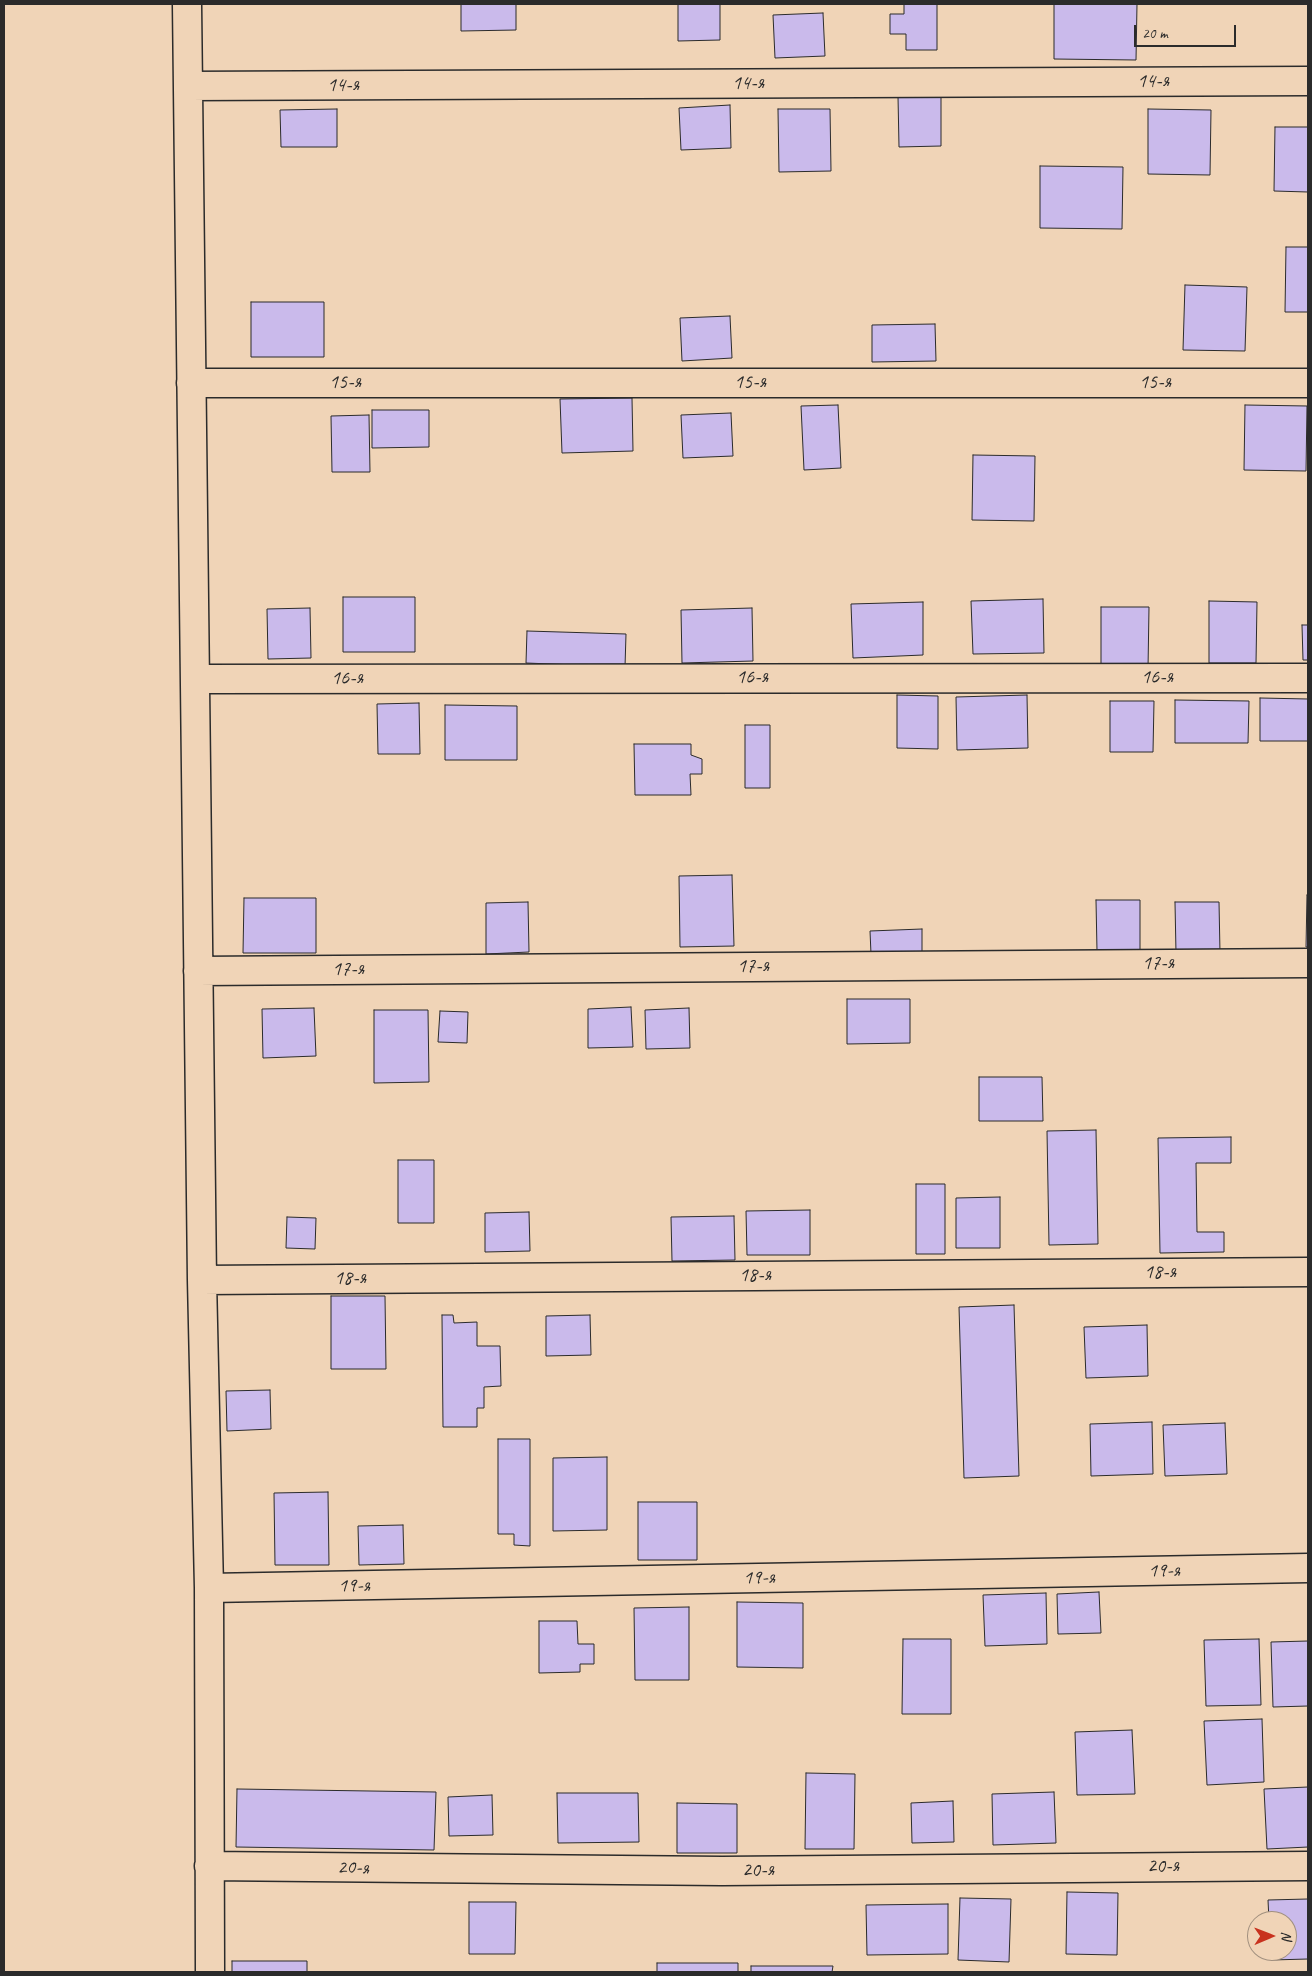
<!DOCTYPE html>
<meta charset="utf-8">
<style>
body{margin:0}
#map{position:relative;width:1312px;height:1976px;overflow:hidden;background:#f0d4b7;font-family:Caveat,sans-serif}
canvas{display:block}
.frame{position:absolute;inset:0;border:5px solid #2b2b2b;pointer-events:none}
.north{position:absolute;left:1247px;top:1911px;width:50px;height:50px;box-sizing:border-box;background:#f0d4b7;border:1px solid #a1907f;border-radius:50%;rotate:89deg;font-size:14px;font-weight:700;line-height:20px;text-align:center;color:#2b2b2b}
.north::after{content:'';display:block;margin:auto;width:18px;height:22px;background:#c8321e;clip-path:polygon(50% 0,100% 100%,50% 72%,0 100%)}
.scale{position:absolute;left:1134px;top:25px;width:102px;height:22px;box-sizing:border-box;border:2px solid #2b2b2b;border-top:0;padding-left:6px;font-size:15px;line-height:18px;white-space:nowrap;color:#2b2b2b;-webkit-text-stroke:4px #f0d4b7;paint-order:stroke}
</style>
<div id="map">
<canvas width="1312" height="1976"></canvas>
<div class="frame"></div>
<div class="north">N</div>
<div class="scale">20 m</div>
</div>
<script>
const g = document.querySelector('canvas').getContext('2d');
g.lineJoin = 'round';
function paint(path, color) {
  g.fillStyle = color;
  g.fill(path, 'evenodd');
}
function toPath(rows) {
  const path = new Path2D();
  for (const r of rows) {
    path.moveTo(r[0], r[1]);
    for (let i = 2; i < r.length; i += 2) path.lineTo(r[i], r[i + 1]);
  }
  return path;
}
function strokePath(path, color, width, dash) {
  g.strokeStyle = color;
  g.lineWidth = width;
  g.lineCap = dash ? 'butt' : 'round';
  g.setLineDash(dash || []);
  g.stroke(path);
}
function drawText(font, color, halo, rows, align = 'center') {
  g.font = font + ' Caveat,sans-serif';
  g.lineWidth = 4.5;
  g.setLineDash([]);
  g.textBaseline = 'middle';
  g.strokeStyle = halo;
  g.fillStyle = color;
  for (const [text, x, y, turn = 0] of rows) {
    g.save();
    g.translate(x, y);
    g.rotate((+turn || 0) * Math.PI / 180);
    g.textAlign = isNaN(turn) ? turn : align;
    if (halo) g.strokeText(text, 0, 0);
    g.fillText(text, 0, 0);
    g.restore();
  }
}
const building = toPath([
 [461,4,516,4,516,30,461,31,461,4],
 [678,4,720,4,720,40,678,41,678,4],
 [904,4,937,4,937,50,906,50,906,34,890,34,890,14,904,14,904,4],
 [1054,4,1137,4,1136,60,1054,59,1054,4],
 [823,13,825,56,775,58,773,15,823,13],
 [898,96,941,96,941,146,899,147,898,96],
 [730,105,731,148,681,150,679,108,730,105],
 [337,109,337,147,281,147,280,110,337,109],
 [778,109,830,109,831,171,779,172,778,109],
 [1148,109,1211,110,1210,175,1148,174,1148,109],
 [1275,127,1308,127,1308,192,1274,191,1275,127],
 [1040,166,1123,167,1122,229,1040,228,1040,166],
 [1286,247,1308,247,1308,312,1285,312,1286,247],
 [1185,285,1247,287,1245,351,1183,350,1185,285],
 [251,302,324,302,324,357,251,357,251,302],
 [730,316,732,358,682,361,680,318,730,316],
 [935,324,936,361,872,362,872,325,935,324],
 [632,398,633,451,562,453,560,399,632,398],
 [838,405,841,468,804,470,801,406,838,405],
 [1245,405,1307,406,1306,471,1244,470,1245,405],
 [372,410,429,410,429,447,372,448,372,410],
 [731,413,733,456,683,458,681,415,731,413],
 [369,415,370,472,332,472,331,416,369,415],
 [973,455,1035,456,1034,521,972,520,973,455],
 [343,597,415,597,415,652,343,652,343,597],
 [1043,599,1044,653,973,654,971,601,1043,599],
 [1209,601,1257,602,1256,663,1209,663,1209,601],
 [923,602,923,655,853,658,851,604,923,602],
 [1101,607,1149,607,1148,669,1101,668,1101,607],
 [310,608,311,658,268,659,267,609,310,608],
 [752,608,753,661,682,663,681,610,752,608],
 [1302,625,1308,625,1308,660,1303,660,1302,625],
 [527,631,626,634,625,667,526,663,527,631],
 [897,695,938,696,938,749,897,748,897,695],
 [1027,695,1028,748,957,750,956,697,1027,695],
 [1260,698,1308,699,1308,741,1260,741,1260,698],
 [1175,700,1249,701,1248,743,1175,743,1175,700],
 [1110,701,1154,701,1153,752,1110,752,1110,701],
 [419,703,420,754,378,754,377,704,419,703],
 [445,705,517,706,517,760,445,760,445,705],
 [745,725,770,725,770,788,745,788,745,725],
 [634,744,691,744,691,755,702,759,702,774,690,774,691,795,635,795,634,744],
 [732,875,734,946,680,947,679,876,732,875],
 [1307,895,1308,895,1308,947,1306,947,1307,895],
 [244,898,316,898,316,953,243,953,244,898],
 [1096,900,1140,900,1140,951,1097,951,1096,900],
 [528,902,529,952,486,954,486,903,528,902],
 [1175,902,1219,902,1220,953,1176,953,1175,902],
 [922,929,922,953,871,954,870,931,922,929],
 [847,999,910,999,910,1043,847,1044,847,999],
 [631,1007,633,1047,588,1048,588,1009,631,1007],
 [314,1008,316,1056,263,1058,262,1009,314,1008],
 [689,1008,690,1048,646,1049,645,1010,689,1008],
 [374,1010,428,1010,429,1082,374,1083,374,1010],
 [440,1011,468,1012,467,1043,438,1042,440,1011],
 [979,1077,1042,1077,1043,1121,979,1121,979,1077],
 [1096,1130,1098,1244,1049,1245,1047,1131,1096,1130],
 [1231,1137,1231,1163,1196,1163,1197,1232,1224,1232,1224,1252,1160,1253,1158,1138,1231,1137],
 [398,1160,434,1160,434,1223,398,1223,398,1160],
 [916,1184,945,1184,945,1254,916,1254,916,1184],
 [1000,1197,1000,1248,956,1248,956,1198,1000,1197],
 [810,1210,810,1255,747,1255,746,1211,810,1210],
 [529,1212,530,1251,485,1252,485,1213,529,1212],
 [734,1216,735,1260,672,1261,671,1217,734,1216],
 [287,1217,316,1218,315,1249,286,1248,287,1217],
 [331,1296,385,1296,386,1369,331,1369,331,1296],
 [1014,1305,1019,1476,964,1478,959,1307,1014,1305],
 [442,1315,453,1315,454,1323,477,1322,477,1346,500,1346,501,1386,484,1387,484,1408,477,1408,477,1427,443,1427,442,1315],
 [590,1315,591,1355,546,1356,546,1316,590,1315],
 [1147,1325,1148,1376,1086,1378,1084,1327,1147,1325],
 [270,1390,271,1429,227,1431,226,1391,270,1390],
 [1152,1422,1153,1474,1091,1476,1090,1424,1152,1422],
 [1225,1423,1227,1474,1165,1476,1163,1425,1225,1423],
 [498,1439,530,1439,530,1546,514,1545,514,1534,498,1534,498,1439],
 [607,1457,607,1530,553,1531,553,1458,607,1457],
 [328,1492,329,1565,275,1565,274,1493,328,1492],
 [638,1502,697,1502,697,1560,638,1560,638,1502],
 [403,1525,404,1564,359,1565,358,1526,403,1525],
 [1099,1592,1101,1633,1058,1634,1057,1594,1099,1592],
 [1046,1593,1047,1644,985,1646,983,1595,1046,1593],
 [737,1602,803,1603,803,1668,737,1667,737,1602],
 [689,1607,689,1680,635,1680,634,1608,689,1607],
 [539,1621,577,1621,578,1644,594,1644,594,1664,580,1664,580,1672,539,1673,539,1621],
 [903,1639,951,1639,951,1714,902,1714,903,1639],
 [1259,1639,1261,1705,1206,1706,1204,1640,1259,1639],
 [1308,1641,1308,1706,1273,1707,1271,1642,1308,1641],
 [1262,1719,1264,1782,1207,1785,1204,1721,1262,1719],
 [1132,1730,1135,1794,1077,1795,1075,1732,1132,1730],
 [806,1773,855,1774,854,1849,805,1849,806,1773],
 [1308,1787,1308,1847,1267,1849,1264,1789,1308,1787],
 [237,1789,436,1792,434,1850,236,1847,237,1789],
 [1054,1792,1056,1843,993,1845,992,1794,1054,1792],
 [557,1793,638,1793,639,1842,558,1843,557,1793],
 [492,1795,493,1835,449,1836,448,1797,492,1795],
 [953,1801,954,1842,912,1843,911,1803,953,1801],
 [677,1803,737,1804,737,1853,677,1853,677,1803],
 [1067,1892,1118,1893,1117,1955,1066,1954,1067,1892],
 [960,1898,1011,1899,1009,1962,958,1960,960,1898],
 [1308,1899,1308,1959,1271,1960,1270,1951,1287,1951,1287,1921,1269,1921,1268,1900,1308,1899],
 [469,1902,516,1902,515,1954,469,1954,469,1902],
 [948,1904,948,1954,867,1955,866,1905,948,1904],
 [232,1961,307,1961,307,1972,232,1972,232,1961],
 [657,1963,738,1963,738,1972,657,1972,657,1963],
 [751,1966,833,1966,832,1972,751,1972,751,1966]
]);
paint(building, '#cabaeb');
strokePath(building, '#2b2b2b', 1);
const minor = toPath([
 [187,4,202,1280,209,1588,210,1972],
 [188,86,1308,81],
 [191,383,1308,383],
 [195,679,1308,678],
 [198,971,1308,963],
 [202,1280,1308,1272],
 [209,1588,1308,1568],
 [209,1866,722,1871,1308,1866]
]);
strokePath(minor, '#2b2b2b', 31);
strokePath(minor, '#f0d4b7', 28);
drawText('20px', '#2b2b2b', '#f0d4b7', [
 ["14-я",1153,82],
 ["14-я",748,84],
 ["14-я",343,86],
 ["15-я",345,383],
 ["15-я",750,383],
 ["15-я",1155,383],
 ["16-я",752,678],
 ["16-я",1157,678],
 ["16-я",347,679],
 ["17-я",1158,964],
 ["17-я",753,967],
 ["17-я",348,970],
 ["18-я",1160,1273],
 ["18-я",755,1276],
 ["18-я",350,1279],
 ["19-я",1164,1571,-1],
 ["19-я",759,1578,-1],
 ["19-я",354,1586,-1],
 ["20-я",1163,1867],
 ["20-я",353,1868,1],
 ["20-я",758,1871]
]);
</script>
